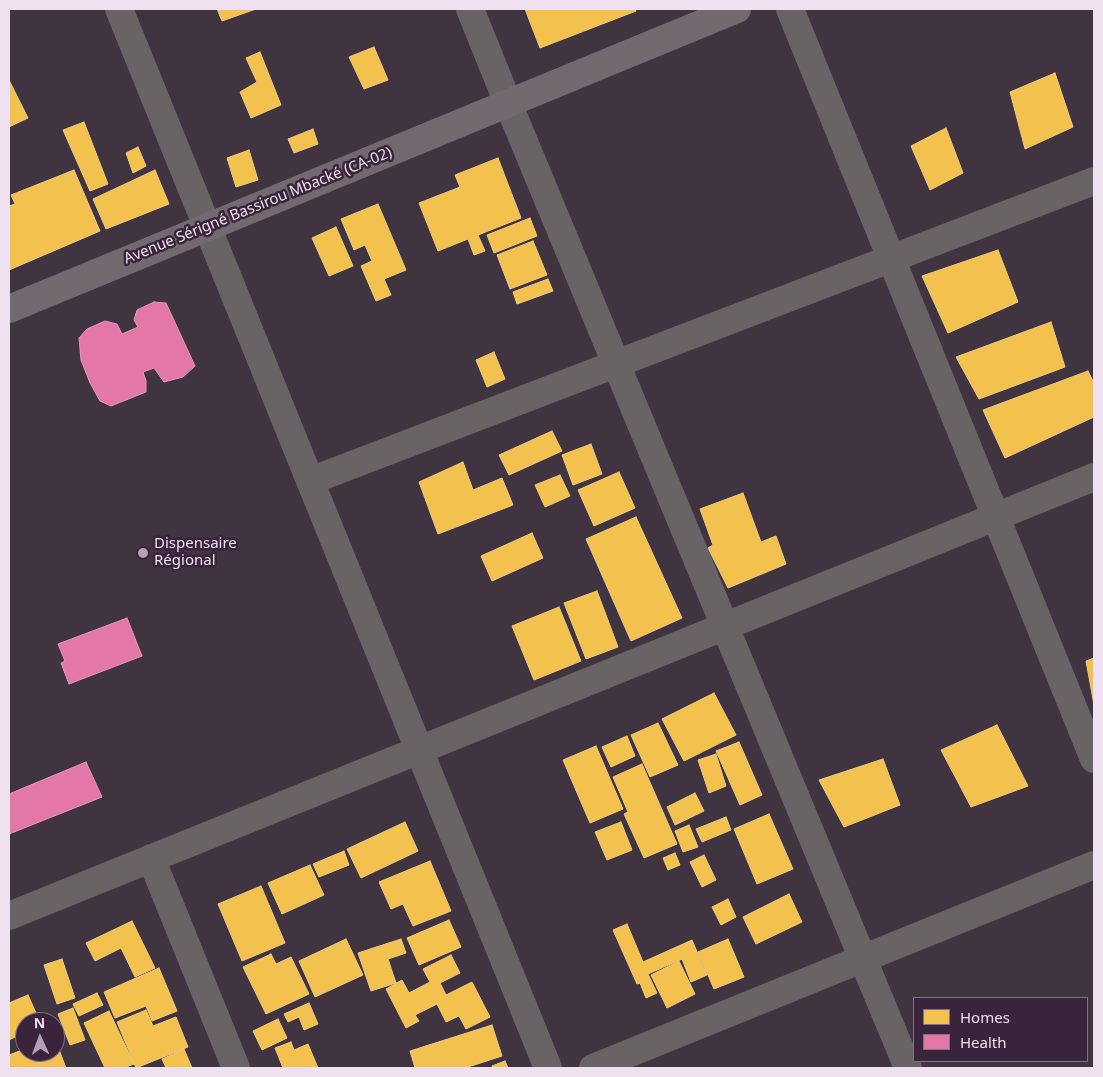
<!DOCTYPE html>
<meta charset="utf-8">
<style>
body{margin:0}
#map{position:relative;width:1103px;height:1077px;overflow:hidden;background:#3f3440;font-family:"Noto Sans",sans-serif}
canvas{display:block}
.frame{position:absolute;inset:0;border:10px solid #efe1f0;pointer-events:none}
.legend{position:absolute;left:913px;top:997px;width:175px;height:65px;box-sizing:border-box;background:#39243b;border:1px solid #827083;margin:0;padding:6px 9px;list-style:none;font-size:15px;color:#efe1f0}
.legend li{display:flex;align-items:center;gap:10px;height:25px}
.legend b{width:25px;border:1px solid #827083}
.north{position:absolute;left:15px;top:1012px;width:50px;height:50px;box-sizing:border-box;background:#39243b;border:1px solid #827083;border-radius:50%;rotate:358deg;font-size:14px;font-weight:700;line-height:20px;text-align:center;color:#efe1f0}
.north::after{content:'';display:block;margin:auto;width:18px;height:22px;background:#b1a4b2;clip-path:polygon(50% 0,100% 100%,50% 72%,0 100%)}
</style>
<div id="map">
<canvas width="1103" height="1077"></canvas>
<div class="frame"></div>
<ul class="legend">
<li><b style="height:14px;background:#f2c14e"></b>Homes</li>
<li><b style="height:14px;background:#e377a8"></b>Health</li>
</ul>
<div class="north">N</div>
</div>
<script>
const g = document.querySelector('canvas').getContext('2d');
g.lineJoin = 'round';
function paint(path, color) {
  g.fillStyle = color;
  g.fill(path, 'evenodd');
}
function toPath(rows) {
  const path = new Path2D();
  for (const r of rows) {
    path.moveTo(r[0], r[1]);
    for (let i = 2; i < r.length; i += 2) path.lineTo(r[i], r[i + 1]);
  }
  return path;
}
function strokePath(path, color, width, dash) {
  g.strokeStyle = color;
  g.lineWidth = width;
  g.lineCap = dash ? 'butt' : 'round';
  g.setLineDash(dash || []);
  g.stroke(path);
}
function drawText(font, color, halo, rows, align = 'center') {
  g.font = font + ' "Noto Sans",sans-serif';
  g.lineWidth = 5;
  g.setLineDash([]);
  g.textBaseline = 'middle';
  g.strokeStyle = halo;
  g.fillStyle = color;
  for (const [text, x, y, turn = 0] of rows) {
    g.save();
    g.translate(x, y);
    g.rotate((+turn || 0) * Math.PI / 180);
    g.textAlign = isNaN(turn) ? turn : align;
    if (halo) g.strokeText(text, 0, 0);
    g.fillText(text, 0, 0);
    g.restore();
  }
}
const homes = toPath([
 [217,9,256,9,222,21,217,9],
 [525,9,635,9,636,11,540,48,525,9],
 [374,47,388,80,364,89,349,57,374,47],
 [260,52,281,105,251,118,240,92,257,82,246,58,260,52],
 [1055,73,1073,127,1025,149,1010,92,1055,73],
 [9,80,28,118,9,127,9,80],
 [84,122,108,184,90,191,63,130,84,122],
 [946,128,963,173,930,190,911,146,946,128],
 [313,129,318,144,294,153,288,139,313,129],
 [138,147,146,166,133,173,126,153,138,147],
 [249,150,258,180,236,187,227,158,249,150],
 [498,158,521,218,478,235,485,251,474,255,468,239,438,251,419,203,460,187,455,175,498,158],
 [74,170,100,231,9,270,9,206,15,204,11,195,74,170],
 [155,170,169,204,106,229,93,199,155,170],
 [378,204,406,270,384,279,391,295,376,301,361,266,372,261,365,245,354,250,341,219,378,204],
 [530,218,537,236,494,253,487,235,530,218],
 [336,227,353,266,329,276,312,238,336,227],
 [533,241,547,275,510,289,497,255,533,241],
 [998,250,1018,302,948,333,922,276,998,250],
 [548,279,553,291,517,304,513,292,548,279],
 [1051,322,1065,367,979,399,956,357,1051,322],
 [494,352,505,379,487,387,476,360,494,352],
 [1088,371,1094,383,1094,417,1005,458,983,410,1088,371],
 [552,431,562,451,509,475,499,455,552,431],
 [591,444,602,474,573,485,562,455,591,444],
 [463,462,473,490,502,478,513,505,438,534,419,482,463,462],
 [619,472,635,508,594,526,578,490,619,472],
 [560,475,570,496,545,507,535,485,560,475],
 [743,493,761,542,776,536,786,564,728,588,708,548,713,545,700,509,743,493],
 [636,517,682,618,631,641,586,539,636,517],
 [532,533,543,558,492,581,481,556,532,533],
 [597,591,618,647,586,659,564,603,597,591],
 [559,607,581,661,534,680,512,626,559,607],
 [1094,658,1094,705,1086,661,1094,658],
 [714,693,736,735,684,761,662,719,714,693],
 [658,723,678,765,650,777,631,735,658,723],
 [997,725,1028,786,971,807,941,750,997,725],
 [627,736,635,756,611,767,602,747,627,736],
 [739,742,762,795,740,805,716,751,739,742],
 [596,746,623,809,590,823,563,760,596,746],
 [716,754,726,786,709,793,698,760,716,754],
 [883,759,900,805,844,827,819,780,883,759],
 [642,764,677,844,644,858,624,814,628,812,613,777,642,764],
 [695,793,704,811,675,825,667,807,695,793],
 [769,814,793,869,757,884,734,829,769,814],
 [726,817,731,830,702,842,696,829,726,817],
 [405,822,418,851,361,878,347,849,405,822],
 [621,822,632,850,607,860,595,832,621,822],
 [689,825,698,847,683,852,675,831,689,825],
 [344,851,349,865,319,877,313,864,344,851],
 [675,853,680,865,668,870,663,858,675,853],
 [704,855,716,880,702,887,690,862,704,855],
 [430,861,451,911,413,926,403,904,391,909,379,882,430,861],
 [310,865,324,895,282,914,268,883,310,865],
 [261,886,285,943,242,961,218,904,261,886],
 [789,894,802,922,756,944,743,917,789,894],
 [728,899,736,917,721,925,712,907,728,899],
 [449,920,461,947,419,965,407,938,449,920],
 [132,921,155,968,135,977,121,948,95,961,86,943,132,921],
 [627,924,643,962,692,940,707,975,691,982,682,959,648,974,657,993,646,998,640,983,637,984,613,930,627,924],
 [346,939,363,975,315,997,299,961,346,939],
 [401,939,406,953,388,959,396,983,371,991,358,953,401,939],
 [728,939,744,977,714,989,698,952,728,939],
 [271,954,276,964,291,957,309,994,266,1014,243,967,271,954],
 [451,955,460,973,440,983,446,995,472,982,490,1017,466,1029,459,1016,446,1022,437,1004,415,1015,419,1021,406,1028,386,989,402,980,409,993,430,982,423,969,451,955],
 [62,959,75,998,57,1004,44,965,62,959],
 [679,961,695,994,667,1008,651,975,679,961],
 [159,968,177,1011,152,1021,146,1006,115,1018,104,992,159,968],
 [97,993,103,1005,79,1016,73,1004,97,993],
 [28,995,40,1022,25,1022,25,1032,9,1040,9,1003,28,995],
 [309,1003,318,1024,304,1030,299,1017,288,1022,284,1014,309,1003],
 [73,1008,85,1040,70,1045,58,1014,73,1008],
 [146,1010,153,1026,176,1017,188,1047,136,1068,117,1022,146,1010],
 [109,1011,134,1064,124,1068,105,1068,84,1023,109,1011],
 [278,1019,287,1038,262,1050,253,1031,278,1019],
 [492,1025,502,1056,465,1068,415,1068,410,1051,492,1025],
 [55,1039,66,1068,9,1068,9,1055,25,1049,25,1052,55,1052,55,1039],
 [291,1042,294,1050,308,1044,318,1068,283,1068,275,1048,291,1042],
 [184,1049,192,1068,166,1068,162,1059,184,1049],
 [505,1061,508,1068,493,1068,492,1066,505,1061]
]);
paint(homes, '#f2c14e');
strokePath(homes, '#f1cb7f', 1);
const health = toPath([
 [154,302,166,303,195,366,183,377,164,382,154,368,143,372,146,381,146,392,111,406,100,401,90,383,81,360,79,338,87,329,105,321,117,324,122,334,138,327,134,320,137,310,154,302],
 [127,618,142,656,69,684,61,663,65,661,58,644,127,618],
 [86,762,102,797,9,834,9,794,86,762]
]);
paint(health, '#e377a8');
strokePath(health, '#e797be', 1);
strokePath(toPath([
 [119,9,548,1068],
 [470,9,508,103,908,1068],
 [790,9,1094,759],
 [310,481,1094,181],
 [151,858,236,1068],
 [9,916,1094,477],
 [593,1068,1094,865]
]), '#6a6366', 28);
strokePath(toPath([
 [9,309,737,9]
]), '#736a70', 28);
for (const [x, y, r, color] of [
 [143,553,6,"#b1a4b2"]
]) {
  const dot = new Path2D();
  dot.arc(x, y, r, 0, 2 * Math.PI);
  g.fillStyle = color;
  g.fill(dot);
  strokePath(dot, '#39243b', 2);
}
drawText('15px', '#efe1f0', '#39243b', [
 ["Avenue Sérigné Bassirou Mbacké (CA-02)",258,206,-22]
]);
drawText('15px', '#efe1f0', '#39243b', [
 ["Dispensaire",154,544],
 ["Régional",154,561]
], 'left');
</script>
